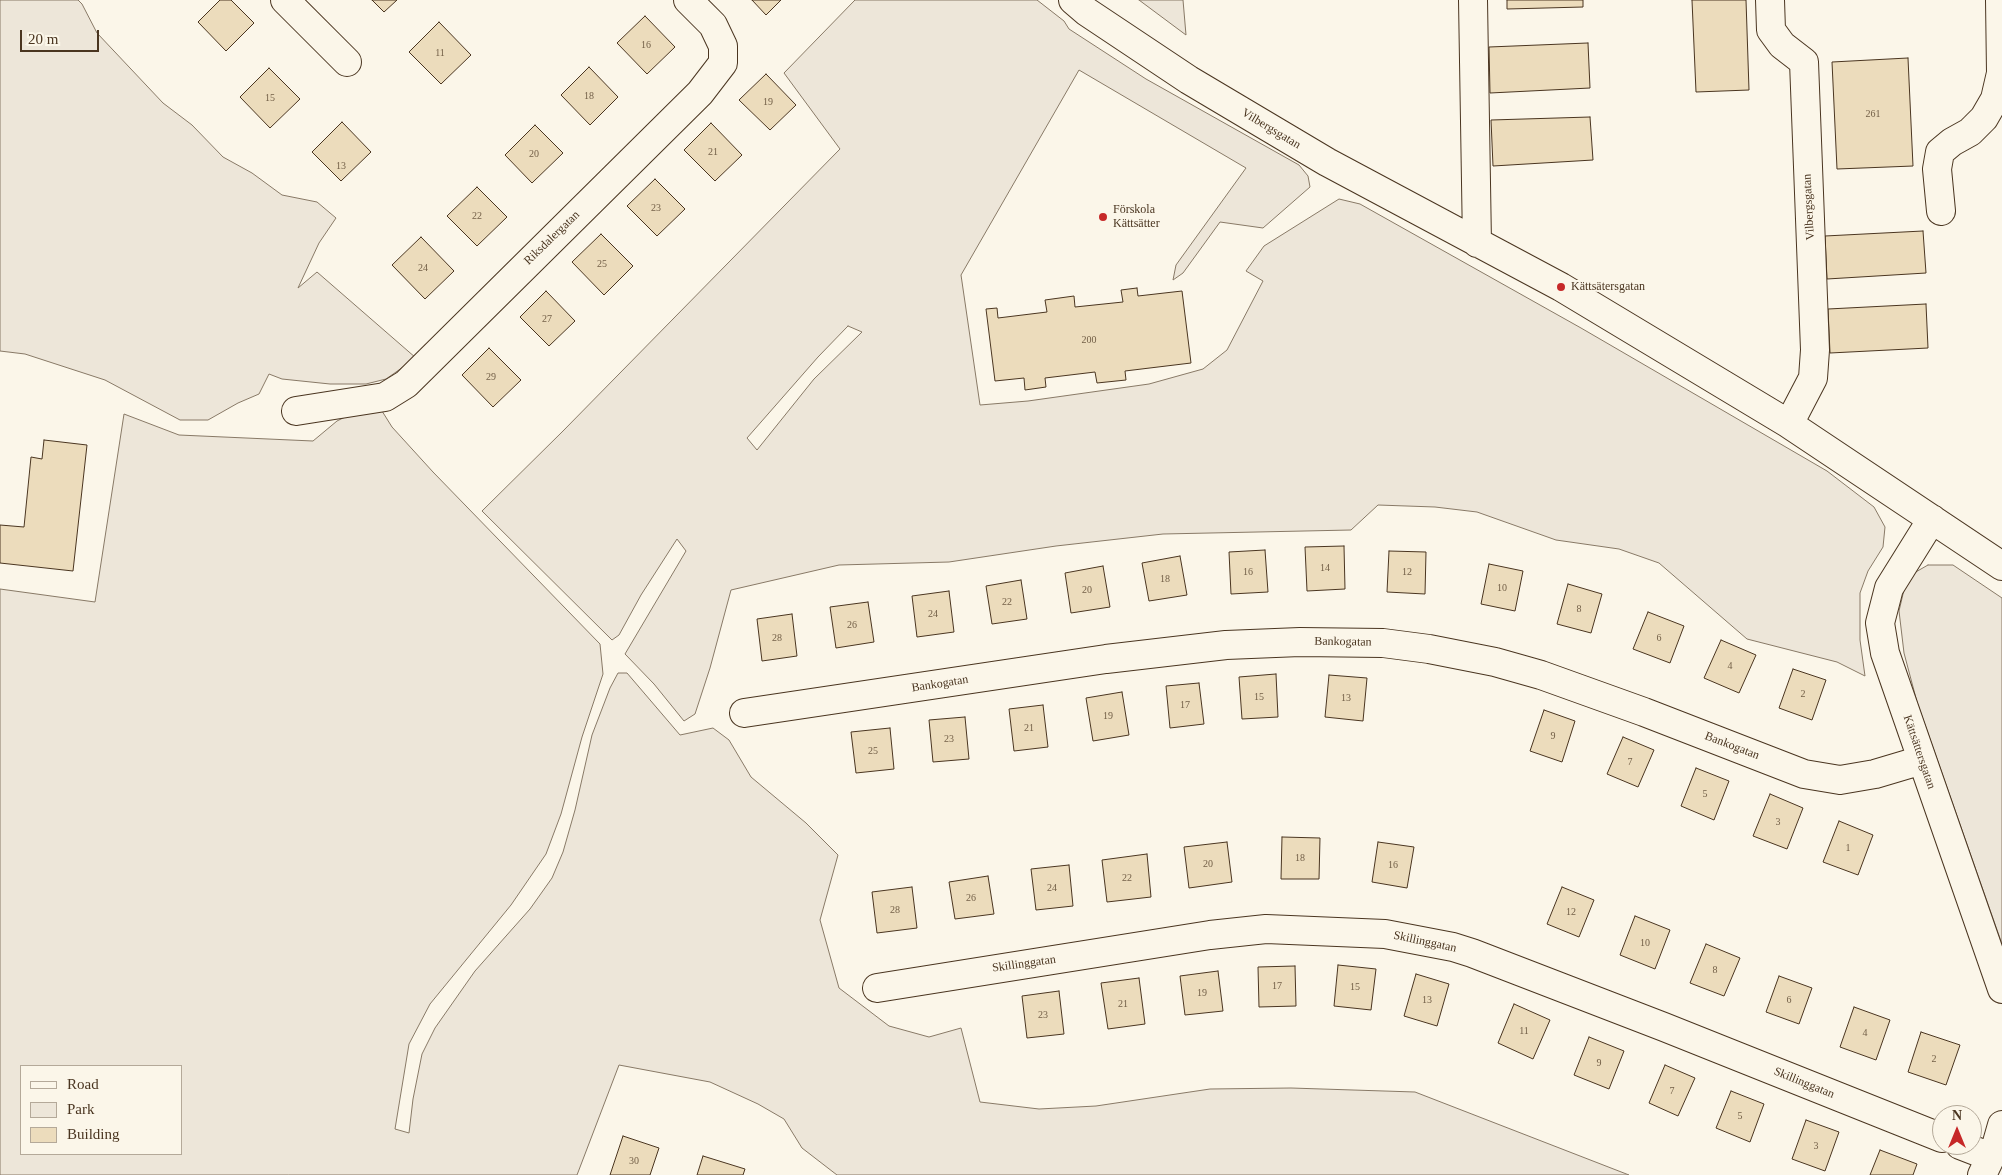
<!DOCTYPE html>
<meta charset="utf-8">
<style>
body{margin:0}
#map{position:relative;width:2002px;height:1175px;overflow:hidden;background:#fbf6e9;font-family:"Times New Roman",serif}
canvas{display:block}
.legend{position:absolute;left:20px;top:1065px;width:162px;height:90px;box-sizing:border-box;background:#fbf6e9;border:1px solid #b4a999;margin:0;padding:6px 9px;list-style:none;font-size:15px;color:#4a3520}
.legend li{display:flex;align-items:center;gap:10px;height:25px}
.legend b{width:25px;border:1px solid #b4a999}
.north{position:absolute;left:1932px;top:1105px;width:50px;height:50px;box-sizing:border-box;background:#fbf6e9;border:1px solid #b4a999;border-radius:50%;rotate:0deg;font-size:14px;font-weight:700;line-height:20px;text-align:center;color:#4a3520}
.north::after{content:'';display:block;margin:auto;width:18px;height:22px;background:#c62828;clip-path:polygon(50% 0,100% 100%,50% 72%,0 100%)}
.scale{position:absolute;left:20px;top:30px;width:79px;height:22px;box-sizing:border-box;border:2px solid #4a3520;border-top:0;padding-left:6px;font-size:15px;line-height:18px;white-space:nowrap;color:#4a3520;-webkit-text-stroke:4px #fbf6e9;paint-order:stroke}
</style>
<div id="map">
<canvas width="2002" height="1175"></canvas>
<ul class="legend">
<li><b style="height:6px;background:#fbf6e9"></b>Road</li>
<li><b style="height:14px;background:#ede6d9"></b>Park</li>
<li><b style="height:14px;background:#ecdcbc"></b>Building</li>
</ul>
<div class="north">N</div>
<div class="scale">20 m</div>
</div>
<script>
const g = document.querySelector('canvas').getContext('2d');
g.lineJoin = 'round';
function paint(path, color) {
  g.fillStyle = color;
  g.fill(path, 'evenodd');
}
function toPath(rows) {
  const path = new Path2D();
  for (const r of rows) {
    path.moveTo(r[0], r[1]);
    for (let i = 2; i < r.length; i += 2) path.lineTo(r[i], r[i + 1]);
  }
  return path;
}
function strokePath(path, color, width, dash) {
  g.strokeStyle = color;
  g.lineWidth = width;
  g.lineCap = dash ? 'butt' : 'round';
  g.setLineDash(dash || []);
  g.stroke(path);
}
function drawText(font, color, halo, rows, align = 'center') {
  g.font = font + ' "Times New Roman",serif';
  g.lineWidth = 4;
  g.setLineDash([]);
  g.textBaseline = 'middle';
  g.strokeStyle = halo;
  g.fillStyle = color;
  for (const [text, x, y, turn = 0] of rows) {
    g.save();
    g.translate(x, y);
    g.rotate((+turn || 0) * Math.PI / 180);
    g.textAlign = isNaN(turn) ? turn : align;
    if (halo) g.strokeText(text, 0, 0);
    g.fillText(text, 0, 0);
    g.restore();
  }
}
const green = toPath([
 [0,0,78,0,82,4,97,33,163,103,192,125,223,157,252,173,282,195,317,202,336,218,319,243,298,288,317,272,416,358,386,379,366,384,330,384,282,379,269,374,259,394,238,403,208,420,180,420,105,380,25,354,0,351,0,0],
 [855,0,1037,0,1064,21,1069,29,1146,79,1299,165,1308,176,1310,187,1263,228,1220,222,1183,273,1173,280,1176,265,1246,168,1079,70,961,275,980,405,1028,401,1149,384,1203,369,1227,350,1263,281,1246,271,1264,246,1339,199,1360,204,1581,328,1827,471,1874,507,1885,527,1883,547,1868,571,1860,593,1860,640,1865,676,1837,662,1747,639,1659,563,1619,549,1556,540,1477,512,1435,507,1378,505,1351,530,1163,534,1056,546,949,562,839,565,731,590,710,668,695,714,684,721,654,684,625,654,686,551,677,539,641,595,619,635,612,640,482,511,563,431,840,149,784,73,855,0],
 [848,326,862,332,814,379,757,450,747,438,818,357,848,326],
 [1139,0,1183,0,1186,35,1139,0],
 [382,411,392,427,433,472,600,644,603,674,582,737,561,814,546,854,511,905,430,1004,409,1044,395,1129,409,1133,413,1099,422,1054,435,1028,475,971,530,909,552,878,563,852,575,810,592,735,610,688,618,673,627,673,680,735,713,728,729,740,751,777,806,823,838,855,820,920,839,988,889,1026,929,1037,961,1028,980,1102,1039,1109,1096,1106,1210,1089,1291,1088,1415,1092,1629,1175,837,1175,802,1148,784,1119,758,1104,710,1082,619,1065,577,1175,0,1175,0,589,95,602,124,414,179,435,313,441,337,421,351,414,382,411],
 [21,1066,181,1066,181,1154,21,1154,21,1066],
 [1928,565,1953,565,2002,598,2002,944,1917,702,1904,653,1899,611,1907,577,1928,565]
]);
paint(green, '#ede6d9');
strokePath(green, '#887966', 1);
const building = toPath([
 [220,0,231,0,254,23,226,51,198,22,220,0],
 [372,0,397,0,384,12,372,0],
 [752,0,781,0,766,15,752,0],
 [1507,0,1583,0,1583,7,1507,9,1507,0],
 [1692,0,1746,0,1749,90,1696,92,1692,0],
 [645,16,675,47,647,74,617,43,645,16],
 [439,22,471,55,441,84,409,52,439,22],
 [1588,43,1590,88,1490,93,1489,47,1588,43],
 [1908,58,1913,166,1837,169,1832,62,1908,58],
 [589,67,618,97,590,125,561,95,589,67],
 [269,68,300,99,270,128,240,97,269,68],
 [766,74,796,105,770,130,739,100,766,74],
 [1590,117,1593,160,1493,166,1491,120,1590,117],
 [342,122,371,152,341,181,312,152,342,122],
 [711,123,742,155,715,181,684,150,711,123],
 [535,125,563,153,532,183,505,155,535,125],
 [655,179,685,209,657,236,627,206,655,179],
 [477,187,507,217,477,246,447,216,477,187],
 [1923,231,1926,273,1827,279,1825,236,1923,231],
 [601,234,633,266,604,295,572,262,601,234],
 [421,237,454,271,425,299,392,265,421,237],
 [1137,288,1138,296,1182,291,1191,363,1125,371,1126,380,1097,383,1095,372,1045,378,1046,387,1025,390,1024,378,995,381,986,309,997,308,998,318,1047,312,1045,300,1074,296,1075,307,1123,302,1121,290,1137,288],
 [546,291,575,321,549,346,520,317,546,291],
 [1926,304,1928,348,1830,353,1828,309,1926,304],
 [489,348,521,380,493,407,462,375,489,348],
 [44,440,87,445,73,571,0,563,0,525,24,527,31,457,42,459,44,440],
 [1344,546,1345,589,1307,591,1305,547,1344,546],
 [1265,550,1268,592,1231,594,1229,552,1265,550],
 [1389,551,1426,552,1425,594,1387,592,1389,551],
 [1180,556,1187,595,1149,601,1142,563,1180,556],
 [1489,564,1523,571,1515,611,1481,604,1489,564],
 [1103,566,1110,607,1071,613,1065,573,1103,566],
 [1021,580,1027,619,992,624,986,586,1021,580],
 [1568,584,1602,594,1591,633,1557,624,1568,584],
 [949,591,954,632,917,637,912,596,949,591],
 [868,602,874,642,836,648,830,607,868,602],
 [1648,612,1684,626,1670,663,1633,649,1648,612],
 [792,614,797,656,762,661,757,619,792,614],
 [1721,640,1756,655,1739,693,1704,678,1721,640],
 [1793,669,1826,680,1812,720,1779,708,1793,669],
 [1276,674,1278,717,1242,719,1239,677,1276,674],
 [1329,675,1367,678,1363,721,1325,717,1329,675],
 [1199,683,1204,724,1170,728,1166,686,1199,683],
 [1122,692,1129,735,1093,741,1086,698,1122,692],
 [1043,705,1048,747,1014,751,1009,709,1043,705],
 [1544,710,1575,721,1562,762,1530,751,1544,710],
 [965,717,969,759,933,762,929,720,965,717],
 [890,728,894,769,856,773,851,732,890,728],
 [1623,737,1654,750,1638,787,1607,774,1623,737],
 [1696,768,1729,781,1714,820,1681,806,1696,768],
 [1770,794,1803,808,1787,849,1753,836,1770,794],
 [1839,821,1873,835,1858,875,1823,862,1839,821],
 [1282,837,1320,838,1319,879,1281,879,1282,837],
 [1227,842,1232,882,1189,888,1184,847,1227,842],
 [1378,842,1414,847,1407,888,1372,882,1378,842],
 [1147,854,1151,897,1107,902,1102,860,1147,854],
 [1069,865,1073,906,1036,910,1031,869,1069,865],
 [988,876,994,914,955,919,949,882,988,876],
 [912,887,917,928,877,933,872,892,912,887],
 [1562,887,1594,900,1579,937,1547,924,1562,887],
 [1635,916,1670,930,1655,969,1620,955,1635,916],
 [1706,944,1740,958,1724,996,1690,983,1706,944],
 [1338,965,1376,969,1371,1010,1334,1006,1338,965],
 [1295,966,1296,1006,1259,1007,1258,967,1295,966],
 [1218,971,1223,1011,1185,1015,1180,976,1218,971],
 [1416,974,1449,984,1437,1026,1404,1016,1416,974],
 [1779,976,1812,988,1799,1024,1766,1012,1779,976],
 [1139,978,1145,1024,1108,1029,1101,983,1139,978],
 [1059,991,1064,1034,1027,1038,1022,996,1059,991],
 [1514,1004,1550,1020,1533,1059,1498,1043,1514,1004],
 [1854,1007,1890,1020,1876,1060,1840,1047,1854,1007],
 [1921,1032,1960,1045,1946,1085,1908,1072,1921,1032],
 [1589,1037,1624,1051,1609,1089,1574,1075,1589,1037],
 [1665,1065,1695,1078,1678,1116,1649,1103,1665,1065],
 [1731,1091,1764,1104,1750,1142,1716,1128,1731,1091],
 [1806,1120,1839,1132,1825,1171,1792,1159,1806,1120],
 [623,1136,659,1148,650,1175,610,1175,623,1136],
 [1880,1150,1917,1164,1913,1175,1870,1175,1880,1150],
 [703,1156,745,1169,743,1175,697,1175,703,1156]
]);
paint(building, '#ecdcbc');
strokePath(building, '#4a3520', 1);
const minor = toPath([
 [285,0,347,62],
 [1073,0,1087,12,1189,80,1327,162,1561,287,1789,424,2002,566],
 [1473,0,1477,243],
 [1770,0,1771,30,1782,45,1804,62,1815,350,1813,378,1789,424],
 [1941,211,1937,169,1940,152,1952,142,1970,132,1984,118,1995,99,2001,73,2000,0],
 [296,411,385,397,406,384,700,93,723,63,723,46,713,25,688,0],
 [1932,519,1889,588,1880,623,1885,653,2002,989],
 [744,713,1106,659,1226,645,1300,642,1383,643,1429,649,1495,662,1541,675,1644,712,1804,774,1840,780,1875,774,1922,760],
 [877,988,1210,935,1266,929,1385,934,1453,947,1472,953,1664,1027,1942,1138],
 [1960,1145,1991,1157],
 [1982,1175,1996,1146,2002,1125]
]);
strokePath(minor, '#4a3520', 30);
strokePath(minor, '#fbf6e9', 28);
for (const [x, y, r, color] of [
 [1103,217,5,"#c62828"],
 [1561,287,5,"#c62828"]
]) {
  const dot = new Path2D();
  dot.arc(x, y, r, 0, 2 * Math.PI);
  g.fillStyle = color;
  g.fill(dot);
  strokePath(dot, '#fbf6e9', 2);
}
drawText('10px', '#725f47', null, [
 ["16",646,45],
 ["11",440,53],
 ["18",589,96],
 ["15",270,98],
 ["19",768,102],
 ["261",1873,114],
 ["21",713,152],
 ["20",534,154],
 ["13",341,166],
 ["23",656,208],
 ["22",477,216],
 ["25",602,264],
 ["24",423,268],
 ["27",547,319],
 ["200",1089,340],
 ["29",491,377],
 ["14",1325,568],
 ["16",1248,572],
 ["12",1407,572],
 ["18",1165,579],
 ["10",1502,588],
 ["20",1087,590],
 ["22",1007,602],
 ["8",1579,609],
 ["24",933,614],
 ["26",852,625],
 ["28",777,638],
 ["6",1659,638],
 ["4",1730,666],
 ["2",1803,694],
 ["15",1259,697],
 ["13",1346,698],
 ["17",1185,705],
 ["19",1108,716],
 ["21",1029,728],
 ["9",1553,736],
 ["23",949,739],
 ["25",873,751],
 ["7",1630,762],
 ["5",1705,794],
 ["3",1778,822],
 ["1",1848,848],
 ["18",1300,858],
 ["20",1208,864],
 ["16",1393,865],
 ["22",1127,878],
 ["24",1052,888],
 ["26",971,898],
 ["28",895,910],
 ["12",1571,912],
 ["10",1645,943],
 ["8",1715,970],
 ["17",1277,986],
 ["15",1355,987],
 ["19",1202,993],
 ["13",1427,1000],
 ["6",1789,1000],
 ["21",1123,1004],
 ["23",1043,1015],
 ["11",1524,1031],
 ["4",1865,1033],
 ["2",1934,1059],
 ["9",1599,1063],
 ["7",1672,1091],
 ["5",1740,1116],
 ["3",1816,1146],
 ["30",634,1161]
]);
drawText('12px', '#4a3520', '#fbf6e9', [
 ["Vilbergsgatan",1271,129,31],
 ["Vilbergsgatan",1809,207,-93],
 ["Riksdalergatan",552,238,-44],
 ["Bankogatan",1343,642,1],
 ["Bankogatan",940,684,-9],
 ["Bankogatan",1732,746,21],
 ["Kättsättersgatan",1919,752,71],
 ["Skillinggatan",1425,942,12],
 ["Skillinggatan",1024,964,-8],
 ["Skillinggatan",1804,1083,22]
]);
drawText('12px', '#4a3520', '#fbf6e9', [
 ["Förskola",1113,210],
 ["Kättsätter",1113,224],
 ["Kättsätersgatan",1571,287]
], 'left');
</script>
